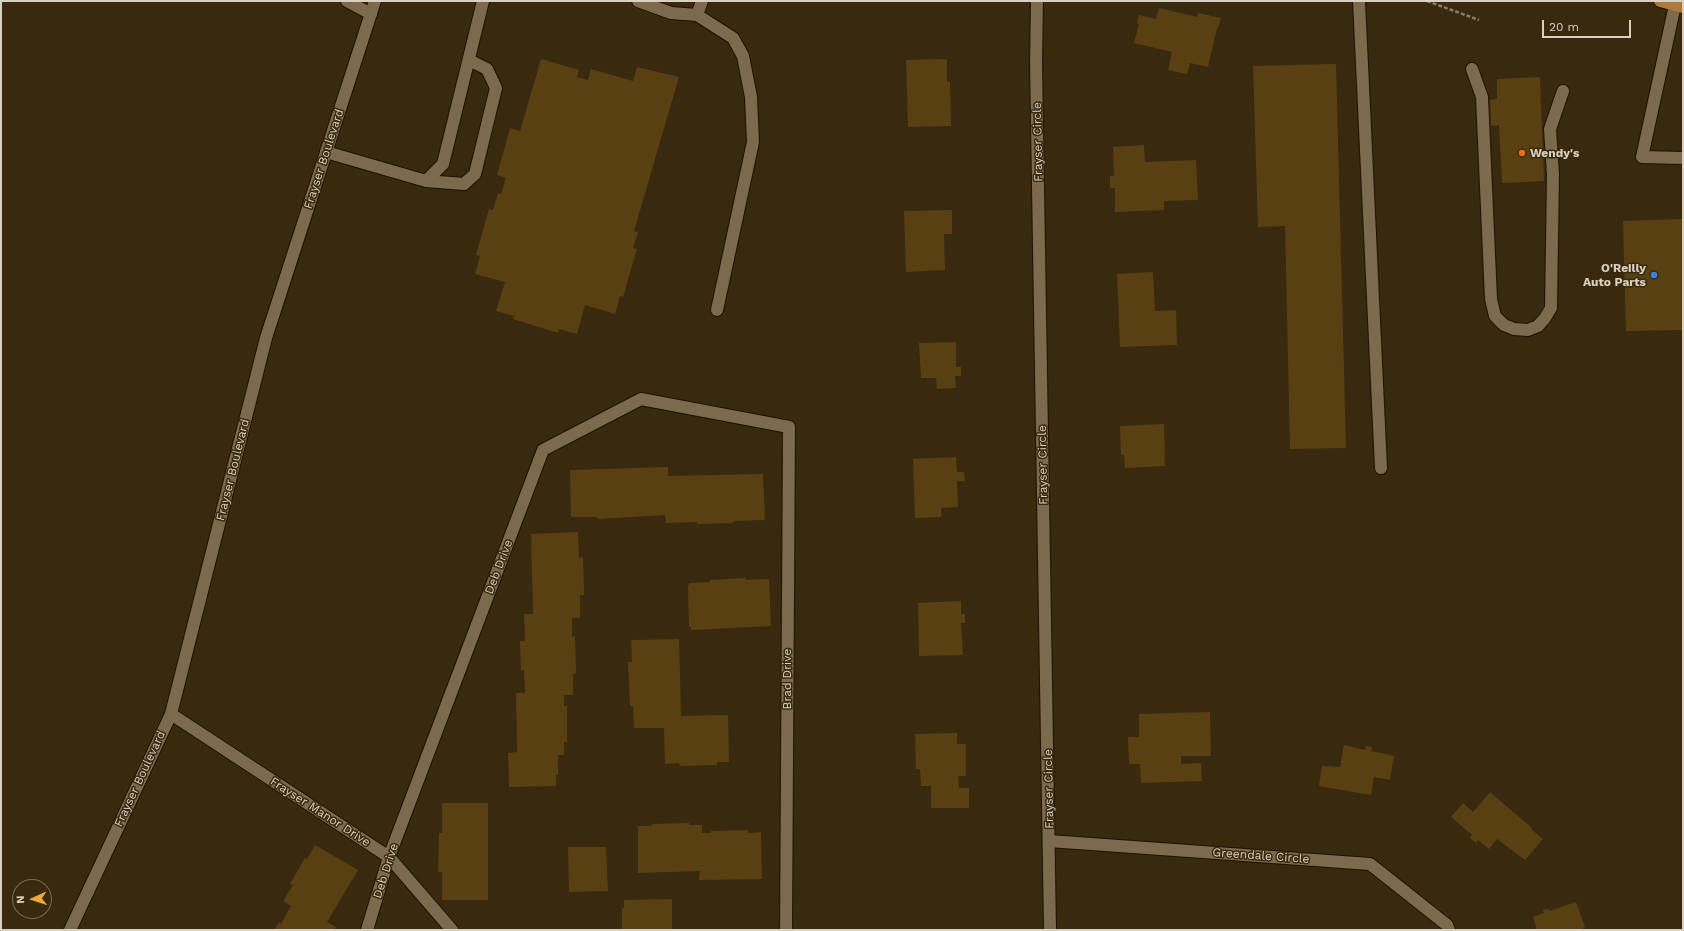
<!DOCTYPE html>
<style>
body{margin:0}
#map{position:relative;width:1684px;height:931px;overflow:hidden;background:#39290f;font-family:"Work Sans",sans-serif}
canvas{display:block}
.frame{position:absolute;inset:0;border:2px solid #dad0c1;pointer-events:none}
.north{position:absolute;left:12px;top:879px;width:40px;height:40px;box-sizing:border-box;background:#39290f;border:1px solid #796c56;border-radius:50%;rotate:267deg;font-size:11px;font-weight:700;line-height:16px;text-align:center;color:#dad0c1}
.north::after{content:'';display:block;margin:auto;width:14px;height:18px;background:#eaaa39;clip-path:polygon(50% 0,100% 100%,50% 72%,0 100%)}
.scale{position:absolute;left:1542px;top:20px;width:89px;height:18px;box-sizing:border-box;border:2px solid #dad0c1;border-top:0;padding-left:5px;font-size:12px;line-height:14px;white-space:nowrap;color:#dad0c1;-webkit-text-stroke:3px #39290f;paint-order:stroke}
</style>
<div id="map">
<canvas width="1684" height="931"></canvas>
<div class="frame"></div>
<div class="north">N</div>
<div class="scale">20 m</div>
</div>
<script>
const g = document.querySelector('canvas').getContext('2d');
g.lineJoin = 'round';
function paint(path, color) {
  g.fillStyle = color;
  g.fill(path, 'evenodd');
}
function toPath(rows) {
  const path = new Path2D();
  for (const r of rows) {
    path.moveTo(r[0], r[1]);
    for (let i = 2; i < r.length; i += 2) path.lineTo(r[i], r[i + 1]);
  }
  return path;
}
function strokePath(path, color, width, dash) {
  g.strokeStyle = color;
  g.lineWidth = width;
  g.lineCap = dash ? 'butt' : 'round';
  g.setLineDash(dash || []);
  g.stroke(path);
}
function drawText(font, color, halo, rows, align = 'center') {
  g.font = font + ' "Work Sans",sans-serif';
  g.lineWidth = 3;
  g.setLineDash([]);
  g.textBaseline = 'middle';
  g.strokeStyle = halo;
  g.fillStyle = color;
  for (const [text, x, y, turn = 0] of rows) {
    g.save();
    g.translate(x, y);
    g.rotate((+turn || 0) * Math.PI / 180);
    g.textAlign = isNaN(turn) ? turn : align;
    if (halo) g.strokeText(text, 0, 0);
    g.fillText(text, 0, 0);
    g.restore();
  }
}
paint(toPath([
 [1159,8,1197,17,1198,13,1221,18,1218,28,1217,28,1208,67,1190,63,1187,74,1168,70,1172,52,1134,43,1139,24,1137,23,1139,15,1156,19],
 [541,59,579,70,577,77,588,80,591,69,633,81,637,67,679,77,634,231,638,232,633,248,637,249,623,297,620,296,615,314,585,305,577,334,559,329,558,333,513,319,514,316,496,311,505,282,475,274,480,256,476,255,489,209,493,210,498,193,501,194,506,178,497,175,510,128,520,131],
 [947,59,947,82,950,82,951,126,908,127,906,60],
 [1336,64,1346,448,1290,449,1285,226,1258,227,1253,66],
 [1540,77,1544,181,1502,183,1499,125,1491,126,1490,100,1497,99,1497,79],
 [1144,145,1145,162,1196,160,1198,200,1164,201,1164,210,1115,212,1115,188,1110,188,1110,176,1114,176,1113,147],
 [952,210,952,234,944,234,945,270,906,272,904,211],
 [1683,219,1683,330,1626,331,1623,221],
 [1153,272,1155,311,1176,310,1177,345,1120,347,1117,274],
 [956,342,956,367,961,367,961,376,955,376,956,388,937,389,936,378,921,378,919,343],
 [1164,424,1165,466,1125,468,1124,455,1121,455,1120,426],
 [956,457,957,472,964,472,965,481,957,481,958,507,941,508,941,517,915,518,913,459],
 [668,467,668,476,763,474,765,520,733,521,733,523,697,524,697,522,666,523,665,515,597,519,597,517,571,517,570,470],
 [578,532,579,558,583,557,584,595,580,595,580,618,572,618,572,637,575,636,576,674,573,674,573,695,564,695,564,706,567,706,567,742,564,742,564,755,558,755,558,775,556,775,556,786,509,787,508,753,517,752,516,693,525,693,524,670,521,670,520,641,525,641,524,614,533,614,531,534],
 [746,578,746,580,769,579,771,626,691,630,691,627,689,627,688,585,689,585,689,583,710,582,710,580],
 [961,601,961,614,965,614,965,623,961,623,963,655,919,656,918,603],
 [679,639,681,716,728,715,729,762,717,762,717,765,680,766,679,763,665,764,664,728,634,728,633,706,630,706,628,662,632,662,631,640],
 [1210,712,1211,756,1181,756,1181,764,1201,763,1202,781,1141,783,1140,764,1129,764,1128,737,1139,737,1139,714],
 [957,733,957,744,966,744,966,776,958,776,959,788,969,788,969,808,931,808,931,786,921,786,920,769,916,769,915,734],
 [1344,745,1365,750,1366,746,1372,747,1371,751,1394,756,1390,780,1374,777,1371,795,1319,786,1322,766,1340,767],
 [1490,792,1532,828,1531,829,1543,839,1525,860,1497,839,1489,849,1478,840,1476,843,1470,838,1472,835,1451,817,1463,803,1473,812],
 [442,803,488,803,488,900,442,900,442,872,438,872,439,833,442,833],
 [689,823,689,825,702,825,702,833,711,833,711,831,748,830,748,833,761,832,762,879,699,880,700,871,638,873,638,826,652,826,652,824],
 [315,845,358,870,327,922,336,927,334,930,274,930,279,922,281,924,291,906,283,901,293,885,290,884,305,858,307,859],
 [568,847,606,847,608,891,569,892],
 [672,899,672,930,622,930,622,908,624,908,624,900],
 [1576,902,1585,927,1583,928,1583,930,1537,930,1533,917,1544,913,1543,910,1549,909,1549,911]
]), '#594012');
const lane = toPath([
 [347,1,371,14],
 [638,1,671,13,697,15,702,1],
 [1359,1,1381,468],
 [1675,5,1642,157,1683,158],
 [697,15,733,38,743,56,751,97,753,142,717,310],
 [1472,69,1482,97,1491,299,1495,316,1504,325,1514,329,1528,330,1538,326,1545,318,1551,308,1553,175,1550,129,1563,91],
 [326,152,426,181,443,164,483,1],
 [426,181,464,184,475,174,496,88,487,69,469,60]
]);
const street = toPath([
 [1037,1,1036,62,1050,930],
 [171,714,389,857,452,930],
 [1049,841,1370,864,1447,925,1449,930],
 [70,930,171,714,266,338,375,1],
 [367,930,389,857,543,450,641,399,789,427,786,930]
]);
const highway = toPath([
 [1660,1,1683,7]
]);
strokePath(lane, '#201100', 14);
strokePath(street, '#201100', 14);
strokePath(highway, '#201100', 14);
strokePath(toPath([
 [1427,1,1479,20]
]), '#897c68', 2.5, [4, 2]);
strokePath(lane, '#7c6a4e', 12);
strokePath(street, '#7c6a4e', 12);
strokePath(highway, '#aa7a38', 12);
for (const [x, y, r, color] of [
 [1522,153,4,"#e8710a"],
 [1654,275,4,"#3f7fe0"]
]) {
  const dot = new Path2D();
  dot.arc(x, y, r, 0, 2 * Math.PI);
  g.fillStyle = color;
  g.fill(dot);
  strokePath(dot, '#39290f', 1.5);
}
drawText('12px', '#dad0c1', '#39290f', [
 ["Frayser Circle",1038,142,-91],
 ["Frayser Boulevard",324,159,-72],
 ["Frayser Circle",1043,465,-91],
 ["Frayser Boulevard",233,470,-76],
 ["Deb Drive",499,567,-69],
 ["Brad Drive",787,679,-90],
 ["Frayser Boulevard",140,779,-65],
 ["Frayser Circle",1049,789,-91],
 ["Frayser Manor Drive",320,812,33],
 ["Greendale Circle",1261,856,4],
 ["Deb Drive",386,871,-72]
]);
drawText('bold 12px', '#dad0c1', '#39290f', [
 ["Wendy's",1530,153],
 ["O'Reilly",1646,268,"right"],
 ["Auto Parts",1646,282,"right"]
], 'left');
</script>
